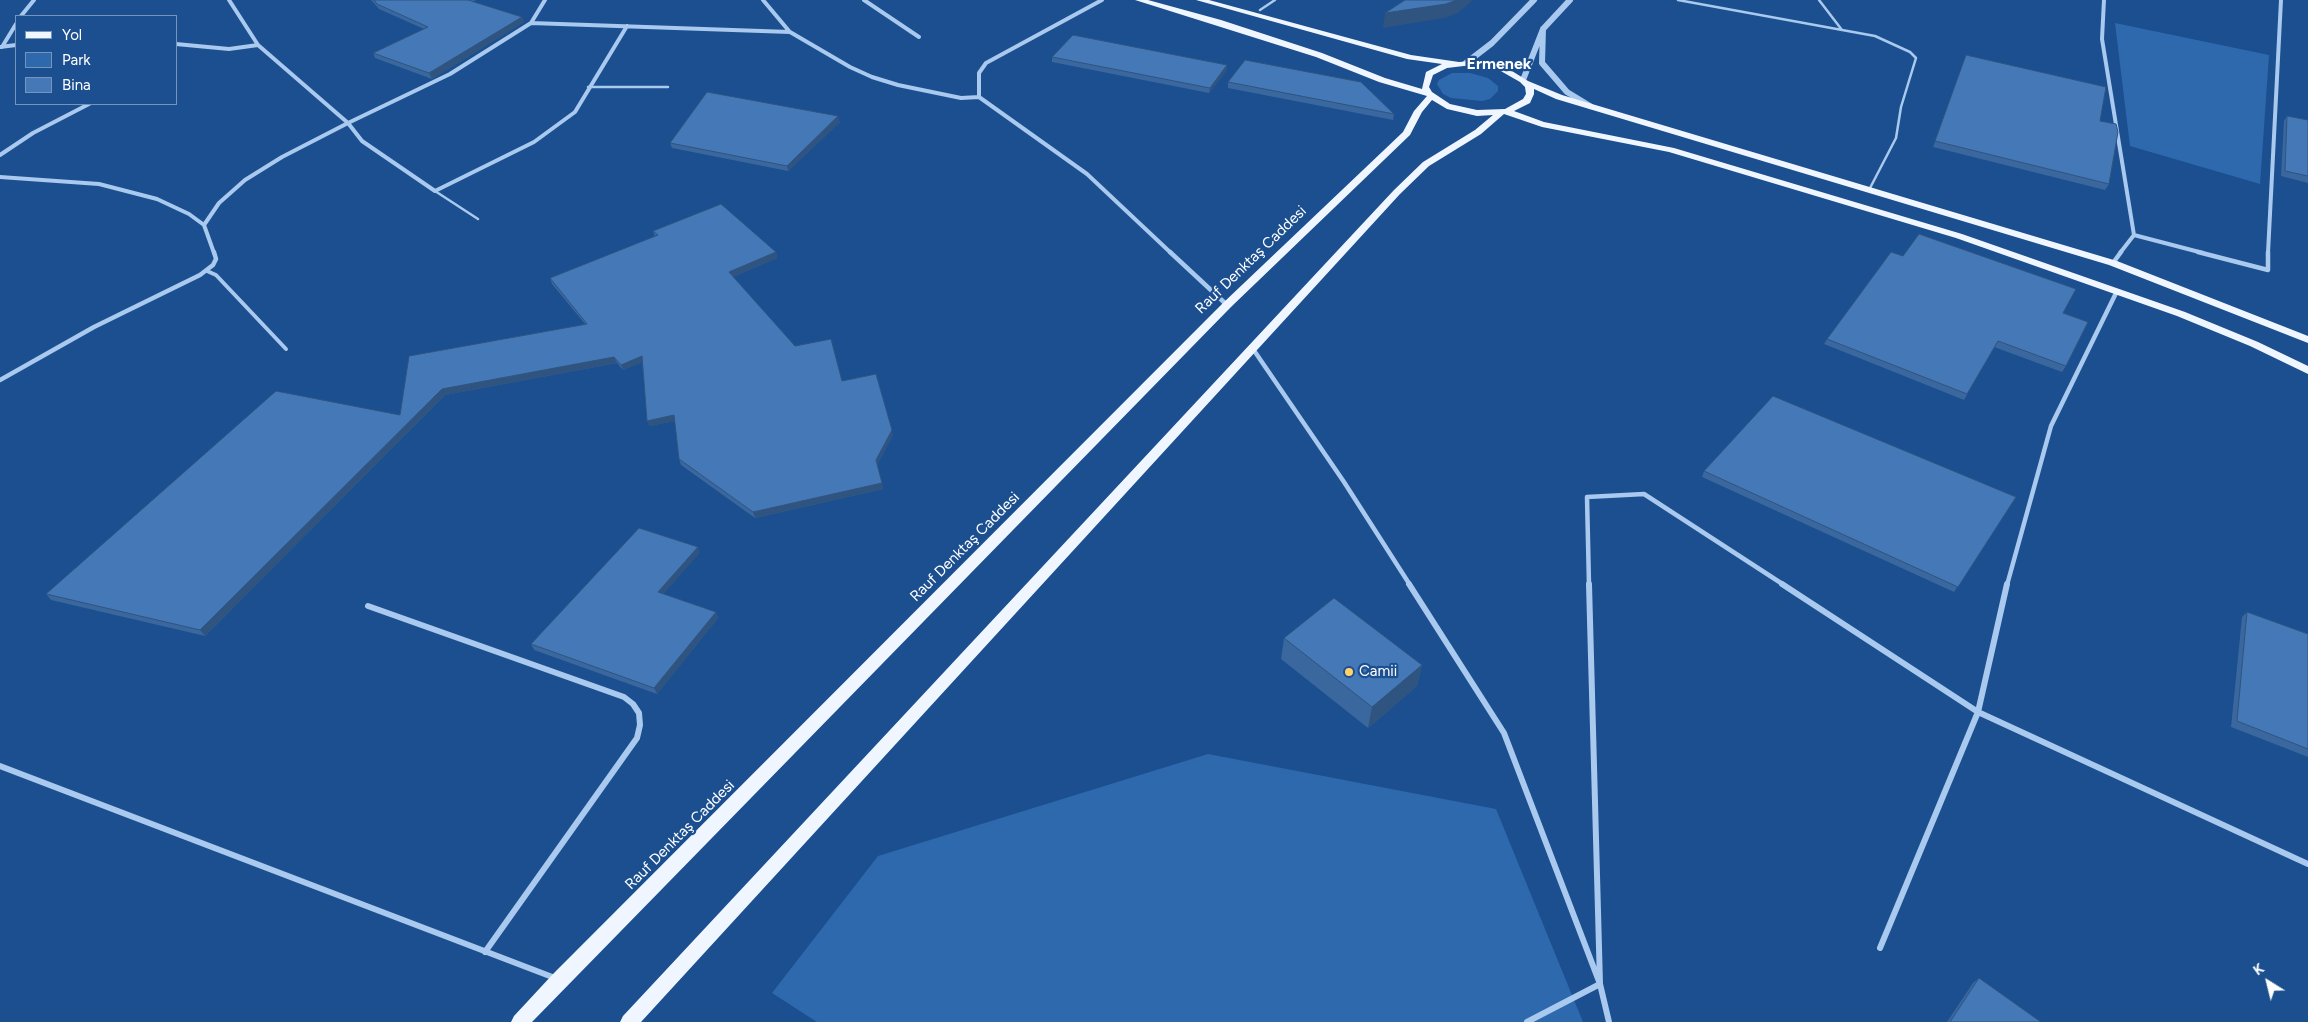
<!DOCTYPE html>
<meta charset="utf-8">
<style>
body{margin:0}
#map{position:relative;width:2308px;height:1022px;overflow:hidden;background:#1b4f8f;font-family:Figtree,sans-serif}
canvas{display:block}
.legend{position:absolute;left:15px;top:15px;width:162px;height:90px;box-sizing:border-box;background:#1b4f8f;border:1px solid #7695bc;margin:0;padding:6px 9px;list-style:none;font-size:15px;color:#fff}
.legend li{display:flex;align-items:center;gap:10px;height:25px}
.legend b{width:25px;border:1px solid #7695bc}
.north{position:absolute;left:2243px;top:957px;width:50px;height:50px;-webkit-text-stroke:4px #1b4f8f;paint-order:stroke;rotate:324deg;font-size:14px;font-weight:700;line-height:20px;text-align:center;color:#fff}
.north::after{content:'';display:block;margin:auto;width:18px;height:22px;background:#fff;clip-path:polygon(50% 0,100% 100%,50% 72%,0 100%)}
</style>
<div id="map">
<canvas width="2308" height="1022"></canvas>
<ul class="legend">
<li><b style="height:6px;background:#f0f6ff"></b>Yol</li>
<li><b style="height:14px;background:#2e69ad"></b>Park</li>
<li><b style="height:14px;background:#4478b7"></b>Bina</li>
</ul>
<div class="north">K</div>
</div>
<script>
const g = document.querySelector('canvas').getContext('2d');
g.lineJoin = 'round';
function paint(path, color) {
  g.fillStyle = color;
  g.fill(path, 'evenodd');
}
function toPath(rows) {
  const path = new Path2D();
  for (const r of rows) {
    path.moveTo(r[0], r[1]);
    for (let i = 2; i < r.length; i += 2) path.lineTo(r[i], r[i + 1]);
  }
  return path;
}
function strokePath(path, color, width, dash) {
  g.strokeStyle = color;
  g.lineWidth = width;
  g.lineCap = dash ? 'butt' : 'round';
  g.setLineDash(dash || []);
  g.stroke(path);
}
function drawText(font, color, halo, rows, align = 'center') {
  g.font = font + ' Figtree,sans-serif';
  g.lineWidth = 4.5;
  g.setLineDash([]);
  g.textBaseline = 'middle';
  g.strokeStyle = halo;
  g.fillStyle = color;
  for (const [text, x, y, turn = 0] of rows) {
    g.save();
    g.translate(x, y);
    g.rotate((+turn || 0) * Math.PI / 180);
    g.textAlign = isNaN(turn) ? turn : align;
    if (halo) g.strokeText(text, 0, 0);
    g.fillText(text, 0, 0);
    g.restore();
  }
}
paint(toPath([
 [2115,23,2269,55,2260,184,2130,146],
 [1452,73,1470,73,1488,78,1498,86,1498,91,1490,99,1482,101,1451,98,1443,94,1437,84,1439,80],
 [1208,754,1496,809,1583,1022,817,1022,772,993,878,856]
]), '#2e69ad');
strokePath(toPath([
 [1678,0,1875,36,1910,52,1916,58,1901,107,1896,138,1869,190],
 [1819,0,1842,30],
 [1260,10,1275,0],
 [588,87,668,87],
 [435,191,478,219]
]), '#a9c9ee', 2.5);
strokePath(toPath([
 [207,271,216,275,286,349]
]), '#a9c9ee', 4);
strokePath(toPath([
 [229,0,258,45,348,123,450,74,531,23,790,32,850,67,872,77,898,85,961,98,979,97,1087,174,1171,253],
 [763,0,789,31],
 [864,0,919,37],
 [2104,0,2102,39,2134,235,2120,253],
 [21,16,34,0],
 [531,23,545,0],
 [176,44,229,49,258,45],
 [0,47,16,45],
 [2,47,16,24],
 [979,97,979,73,986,63,1102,0],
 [0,155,33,133,89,104],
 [0,177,99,184,157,199,189,214,204,225,214,253],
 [204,225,219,203,245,180,282,157,348,123,362,141,435,191,534,142,575,112,627,26],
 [2134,235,2203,253],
 [2268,253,2281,0]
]), '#a9c9ee', 4);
strokePath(toPath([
 [1170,252,1227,305],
 [2198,252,2268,270,2268,252],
 [2113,263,2121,252],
 [1253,349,1344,482,1410,585],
 [0,380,94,327,200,275,213,265,216,259,214,252],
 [1589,585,1587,497,1644,494,1784,585],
 [2007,585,2051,426,2117,291]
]), '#a9c9ee', 4.5);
strokePath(toPath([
 [1409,584,1504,733,1600,984,1609,1022],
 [1782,584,1978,712,2308,864],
 [368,606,624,697,633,704,639,713,640,725,637,738,485,952],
 [0,766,555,978],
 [1880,948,1978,712,2007,584],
 [1527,1022,1600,984,1589,584]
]), '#a9c9ee', 6);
strokePath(toPath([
 [1543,29,1542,63,1567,92,1590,106],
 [1466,63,1492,43,1534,0],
 [1523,80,1543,29,1570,0]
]), '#a9c9ee', 6);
paint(toPath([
 [1135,0,1148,0,1221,20,1322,53,1385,78,1422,89,1426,72,1442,64,1407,59,1196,0,1209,0,1411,55,1459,62,1472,61,1504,66,1528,81,1562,95,2117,261,2308,336,2308,343,2109,265,1556,99,1534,89,1534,94,1530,103,1514,111,1544,122,1674,148,1962,234,2185,312,2258,342,2308,366,2308,374,2250,346,2177,316,1956,238,1669,152,1542,127,1504,114,1481,134,1429,166,1400,194,641,1022,620,1022,623,1016,1394,190,1423,162,1475,130,1493,115,1477,116,1447,109,1432,100,1422,112,1410,135,1231,307,532,1022,511,1022,514,1016,553,974,1223,303,1403,132,1414,111,1427,96,1379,82,1316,57,1135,0],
 [1472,65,1499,70,1520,82,1525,87,1526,94,1523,99,1505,109,1477,110,1450,104,1432,92,1429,87,1433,75,1447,68,1472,65]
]), '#f0f6ff');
paint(toPath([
 [371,0,476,0,472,2,522,17,524,22,432,79,375,58,373,53,424,29,379,9],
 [1966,55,2100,121,2109,184,2105,190,1933,147],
 [1052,57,1227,70,1209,93,1052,62],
 [1228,82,1394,114,1393,120,1228,88],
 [2287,116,2308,120,2308,183,2281,176,2284,121],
 [840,122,788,171,672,148,670,143],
 [653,231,776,252,777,258,733,277,795,346,842,381,893,435,877,465,883,489,755,518,681,465,679,459,675,421,649,426,642,362,623,370,617,363,445,395,205,636,51,600,46,594,400,415,585,324,552,284,550,278,655,237],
 [2063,313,2066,366,2062,372,1994,347,1964,400,1824,344,1827,339],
 [1704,471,2016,497,1954,592,1702,477],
 [700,552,663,594,716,612,718,618,657,694,534,650,531,644],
 [2247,612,2308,634,2308,757,2231,727,2242,617],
 [1284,638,1422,665,1417,686,1368,728,1281,659],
 [1979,978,2041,1022,1947,1022,1973,983]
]), '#3a679d');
paint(toPath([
 [1457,0,1473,0,1458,13,1444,18,1383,28,1385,13],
 [522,17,524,22,432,79,429,73],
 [1227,65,1227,70,1209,93,1210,88],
 [838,116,840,122,788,171,787,166],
 [776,252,777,258,731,278,729,272],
 [642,356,644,362,623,370,621,365],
 [614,357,617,363,445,395,205,636,200,630,442,389],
 [674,415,677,421,649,426,647,421],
 [892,430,893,435,877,465,876,460],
 [882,483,883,489,755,518,753,512],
 [698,547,700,552,660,598,658,592],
 [716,612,718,618,657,694,654,688],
 [1422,665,1417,686,1368,728,1372,707]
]), '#305480');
const building = toPath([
 [374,0,468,0,522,17,429,73,373,53,428,27,377,4,374,0],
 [1405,0,1457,0,1446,4,1385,13,1405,0],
 [1073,35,1227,65,1210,88,1052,57,1073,35],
 [1966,55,2106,87,2100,121,2116,124,2118,132,2109,184,1935,141,1966,55],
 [1245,60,1361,82,1394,114,1228,82,1245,60],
 [707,92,838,116,787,166,670,143,707,92],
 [2287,116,2308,120,2308,176,2285,171,2287,116],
 [721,204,776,252,729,272,795,346,831,339,842,381,876,374,892,430,876,460,882,483,753,512,679,459,674,415,647,421,642,356,621,365,614,357,442,389,200,630,46,594,276,391,400,415,409,356,587,324,550,278,658,235,653,231,721,204],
 [1919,234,2076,289,2063,313,2088,322,2066,366,1998,341,1967,394,1827,339,1891,252,1903,256,1919,234],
 [1773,396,2016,497,1958,587,1704,471,1773,396],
 [639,528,698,547,658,592,716,612,654,688,531,644,639,528],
 [1334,598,1422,665,1372,707,1284,638,1334,598],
 [2247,612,2308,634,2308,749,2237,721,2247,612],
 [1979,978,2041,1022,1950,1022,1979,978]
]);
paint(building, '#4478b7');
strokePath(building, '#305480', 1);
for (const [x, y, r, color] of [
 [1349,672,5,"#ffd166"]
]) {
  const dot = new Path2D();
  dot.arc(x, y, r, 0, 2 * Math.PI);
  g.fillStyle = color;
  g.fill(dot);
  strokePath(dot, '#1b4f8f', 2);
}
drawText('15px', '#fff', '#1b4f8f', [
 ["Rauf Denktaş Caddesi",1251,260,-44],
 ["Rauf Denktaş Caddesi",965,547,-45],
 ["Rauf Denktaş Caddesi",680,835,-45]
]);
drawText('15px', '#fff', '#1b4f8f', [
 ["Camii",1359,672]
], 'left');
drawText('bold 16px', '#fff', '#1b4f8f', [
 ["Ermenek",1499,64]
]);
</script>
